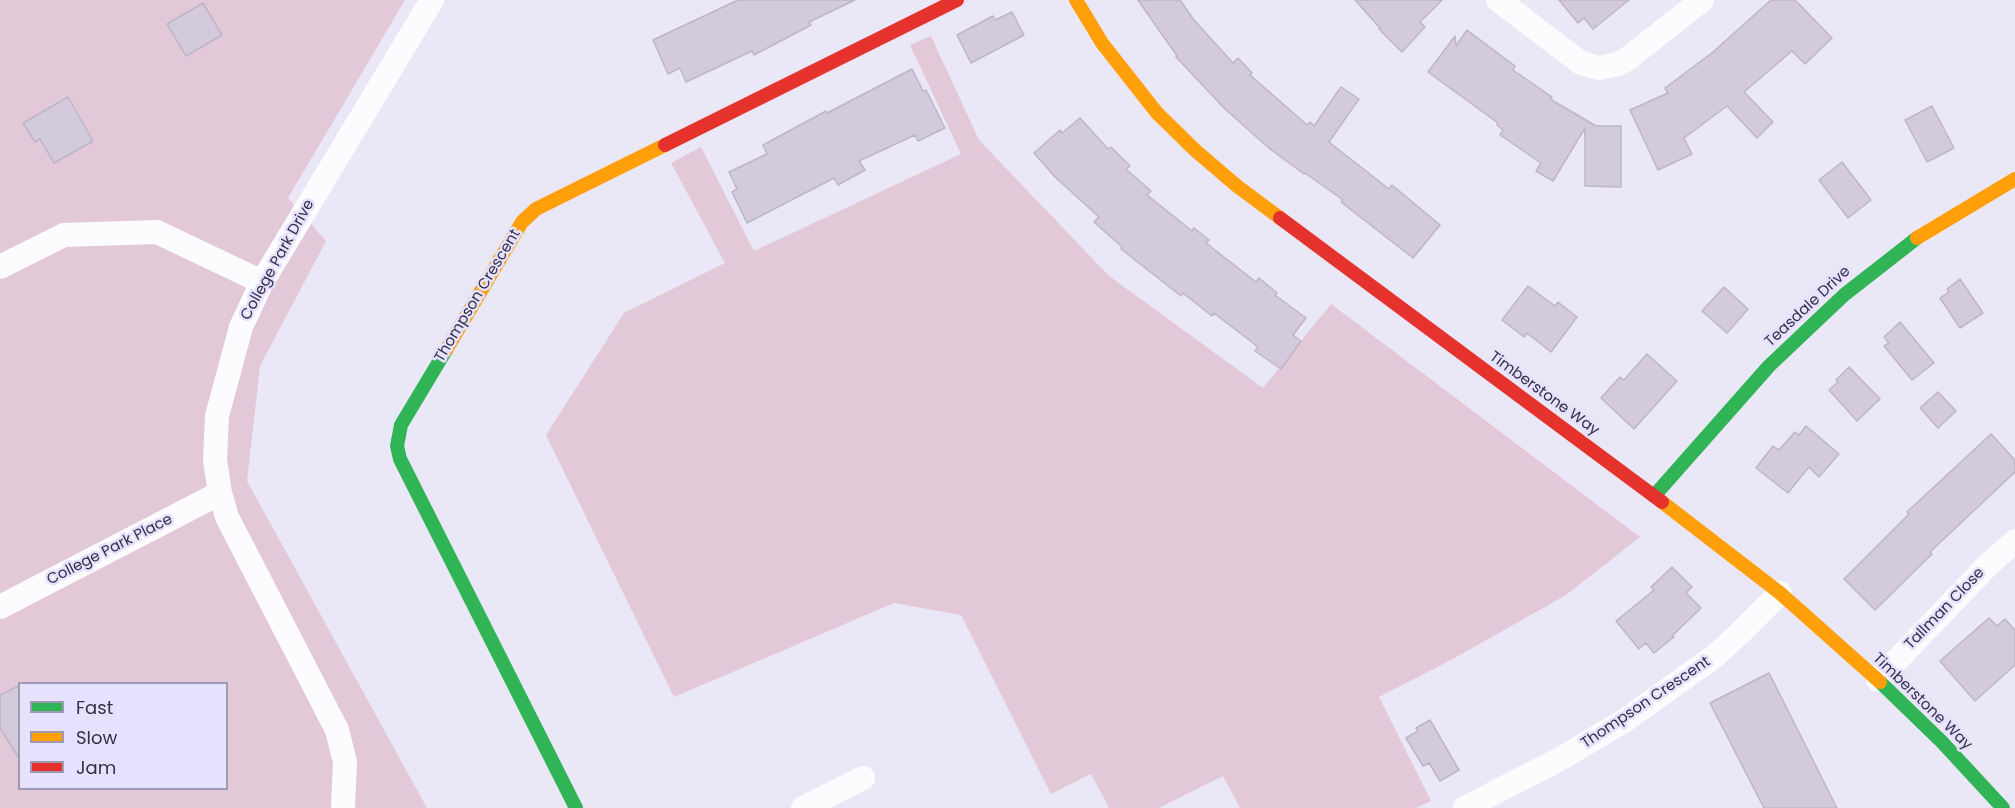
<!DOCTYPE html>
<style>
body{margin:0}
#map{position:relative;width:2015px;height:808px;overflow:hidden;background:#eae7f6;font-family:Poppins,sans-serif}
canvas{display:block}
.legend{position:absolute;left:18px;top:682px;width:210px;height:108px;box-sizing:border-box;background:#e6e1fc;border:2px solid #9f9ab4;margin:0;padding:8px 10px;list-style:none;font-size:18px;color:#353049}
.legend li{display:flex;align-items:center;gap:12px;height:30px}
.legend b{width:30px;border:2px solid #9f9ab4}
</style>
<div id="map">
<canvas width="2015" height="808"></canvas>
<ul class="legend">
<li><b style="height:8px;background:#30b455"></b>Fast</li>
<li><b style="height:8px;background:#ff9f0a"></b>Slow</li>
<li><b style="height:8px;background:#e5322d"></b>Jam</li>
</ul>
</div>
<script>
const g = document.querySelector('canvas').getContext('2d');
g.lineJoin = 'round';
function paint(path, color) {
  g.fillStyle = color;
  g.fill(path, 'evenodd');
}
function toPath(rows) {
  const path = new Path2D();
  for (const r of rows) {
    path.moveTo(r[0], r[1]);
    for (let i = 2; i < r.length; i += 2) path.lineTo(r[i], r[i + 1]);
  }
  return path;
}
function strokePath(path, color, width, dash) {
  g.strokeStyle = color;
  g.lineWidth = width;
  g.lineCap = dash ? 'butt' : 'round';
  g.setLineDash(dash || []);
  g.stroke(path);
}
function drawText(font, color, halo, rows, align = 'center') {
  g.font = font + ' Poppins,sans-serif';
  g.lineWidth = 5;
  g.setLineDash([]);
  g.textBaseline = 'middle';
  g.strokeStyle = halo;
  g.fillStyle = color;
  for (const [text, x, y, turn = 0] of rows) {
    g.save();
    g.translate(x, y);
    g.rotate((+turn || 0) * Math.PI / 180);
    g.textAlign = isNaN(turn) ? turn : align;
    if (halo) g.strokeText(text, 0, 0);
    g.fillText(text, 0, 0);
    g.restore();
  }
}
paint(toPath([
 [0,0,405,0,288,198,326,241,260,366,247,481,427,808,0,808],
 [20,684,226,684,226,788,20,788],
 [931,36,979,140,1109,276,1263,388,1331,304,1640,537,1566,595,1451,660,1379,697,1431,801,1416,808,1240,808,1223,776,1159,808,1109,808,1091,774,1051,794,961,615,894,603,674,697,546,435,624,313,725,263,671,163,701,147,754,251,961,154,910,45]
]), '#e3c8d8');
const building = toPath([
 [738,0,855,0,809,22,811,25,754,55,752,51,686,82,680,68,668,74,653,40,738,0],
 [1138,0,1180,0,1194,20,1233,63,1238,58,1252,73,1250,75,1307,125,1310,122,1314,126,1341,87,1359,99,1329,142,1389,189,1392,185,1440,225,1413,258,1341,202,1343,200,1305,173,1304,174,1270,149,1225,109,1176,57,1177,56,1138,0],
 [1355,0,1442,0,1420,22,1425,27,1402,52,1379,29,1380,28,1355,0],
 [1559,0,1629,0,1593,29,1584,18,1578,23,1559,0],
 [1771,0,1795,0,1832,38,1805,64,1792,51,1744,92,1773,122,1757,138,1727,106,1684,138,1692,154,1658,170,1630,110,1668,93,1665,88,1713,52,1771,0],
 [203,3,222,35,186,56,167,24,203,3],
 [1012,12,1024,35,971,63,957,35,993,16,995,20,1012,12],
 [1467,30,1515,66,1513,70,1552,97,1550,99,1596,126,1621,126,1621,187,1585,186,1585,128,1553,181,1536,171,1541,163,1500,135,1503,130,1497,125,1498,123,1428,72,1455,36,1456,46,1467,30],
 [912,69,923,91,926,90,945,128,918,141,915,135,859,161,865,170,838,185,834,178,747,223,732,192,737,189,729,172,767,154,763,145,826,111,827,113,912,69],
 [68,97,93,141,54,163,40,139,35,142,23,123,68,97],
 [1932,106,1954,148,1927,162,1905,120,1932,106],
 [1080,118,1108,149,1111,147,1130,166,1126,169,1151,191,1147,195,1192,231,1194,228,1209,240,1206,243,1256,282,1259,278,1277,293,1275,295,1306,318,1293,335,1301,341,1281,369,1255,351,1258,347,1214,313,1212,316,1183,293,1181,296,1121,249,1122,247,1094,222,1099,217,1055,177,1034,153,1060,130,1062,133,1080,118],
 [1842,162,1871,200,1848,218,1819,180,1842,162],
 [1960,279,1983,313,1960,328,1940,298,1949,292,1947,289,1960,279],
 [1528,286,1555,306,1558,302,1577,317,1551,352,1527,333,1524,337,1502,320,1528,286],
 [1724,287,1748,309,1727,333,1702,311,1724,287],
 [1900,322,1934,363,1912,380,1884,346,1889,343,1884,337,1900,322],
 [1647,354,1677,381,1634,429,1601,398,1620,377,1624,380,1647,354],
 [1849,367,1880,399,1857,421,1829,390,1838,382,1836,380,1849,367],
 [1938,392,1956,411,1938,428,1920,408,1938,392],
 [1806,426,1839,454,1819,477,1809,467,1788,493,1756,468,1773,446,1779,450,1795,432,1799,435,1806,426],
 [1991,434,2015,460,2015,472,1930,552,1932,554,1875,610,1844,579,1909,514,1907,512,1991,434],
 [1672,567,1692,587,1686,593,1701,608,1672,636,1674,637,1654,653,1646,643,1639,649,1616,621,1654,590,1651,587,1672,567],
 [1989,618,1997,626,2005,619,2015,630,2015,665,1975,701,1940,661,1989,618],
 [1769,673,1837,808,1764,808,1710,703,1769,673],
 [20,685,20,760,0,728,0,695,20,685],
 [1430,720,1459,770,1440,781,1429,763,1423,766,1406,738,1418,731,1416,728,1430,720]
]);
paint(building, '#d3cadc');
strokePath(building, '#beb6c7', 1.5);
strokePath(toPath([
 [1498,0,1581,63,1599,68,1618,64,1626,60,1702,0],
 [0,267,64,235,157,232,262,282],
 [0,607,220,493],
 [1878,680,1989,564,2015,541],
 [343,808,345,762,337,730,227,517,220,493,215,460,217,416,241,327,262,282,432,0],
 [803,808,863,778],
 [1465,808,1560,759,1624,721,1715,656,1741,632,1780,593]
]), '#fcfbfe', 24);
strokePath(toPath([
 [446,350,401,425,397,446,400,459,576,808],
 [1654,496,1769,366,1844,295,1917,238],
 [1880,682,1942,742,2003,808]
]), '#30b455', 14);
strokePath(toPath([
 [1076,0,1102,43,1157,113,1196,151,1237,186,1280,218],
 [1917,238,2015,179],
 [446,350,522,222,536,209,665,145],
 [1662,502,1780,593,1880,682]
]), '#ff9f0a', 14);
strokePath(toPath([
 [665,145,957,0],
 [1280,218,1662,502]
]), '#e5322d', 14);
drawText('15px', '#353049', '#e6e1fc', [
 ["College Park Drive",278,260,-61],
 ["Thompson Crescent",478,296,-59],
 ["Teasdale Drive",1808,307,-43],
 ["Timberstone Way",1544,394,36],
 ["College Park Place",110,550,-27],
 ["Tallman Close",1945,609,-46],
 ["Timberstone Way",1922,702,44],
 ["Thompson Crescent",1646,703,-34]
]);
</script>
